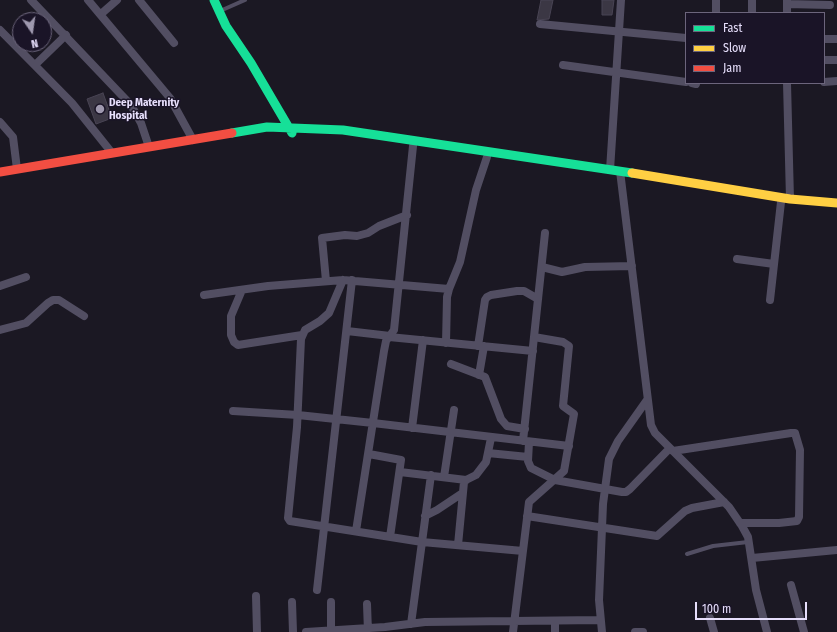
<!DOCTYPE html>
<style>
body{margin:0}
#map{position:relative;width:837px;height:632px;overflow:hidden;background:#1b1823;font-family:"Fira Sans Condensed",sans-serif}
canvas{display:block}
.legend{position:absolute;left:685px;top:12px;width:140px;height:72px;box-sizing:border-box;background:#1a1427;border:1px solid #6c657c;margin:0;padding:5px 7px;list-style:none;font-size:12px;color:#e6defb}
.legend li{display:flex;align-items:center;gap:8px;height:20px}
.legend b{width:20px;border:1px solid #6c657c}
.north{position:absolute;left:12px;top:12px;width:40px;height:40px;box-sizing:border-box;background:#1a1427;border:1px solid #6c657c;border-radius:50%;rotate:167deg;font-size:11px;font-weight:700;line-height:16px;text-align:center;color:#e6defb}
.north::after{content:'';display:block;margin:auto;width:14px;height:18px;background:#9f99af;clip-path:polygon(50% 0,100% 100%,50% 72%,0 100%)}
.scale{position:absolute;left:695px;top:602px;width:112px;height:18px;box-sizing:border-box;border:2px solid #e6defb;border-top:0;padding-left:5px;font-size:12px;line-height:14px;white-space:nowrap;color:#e6defb;-webkit-text-stroke:3px #1a1427;paint-order:stroke}
</style>
<div id="map">
<canvas width="837" height="632"></canvas>
<ul class="legend">
<li><b style="height:5px;background:#16e098"></b>Fast</li>
<li><b style="height:5px;background:#ffcf43"></b>Slow</li>
<li><b style="height:5px;background:#f24e42"></b>Jam</li>
</ul>
<div class="north">N</div>
<div class="scale">100 m</div>
</div>
<script>
const g = document.querySelector('canvas').getContext('2d');
g.lineJoin = 'round';
function paint(path, color) {
  g.fillStyle = color;
  g.fill(path, 'evenodd');
}
function toPath(rows) {
  const path = new Path2D();
  for (const r of rows) {
    path.moveTo(r[0], r[1]);
    for (let i = 2; i < r.length; i += 2) path.lineTo(r[i], r[i + 1]);
  }
  return path;
}
function strokePath(path, color, width, dash) {
  g.strokeStyle = color;
  g.lineWidth = width;
  g.lineCap = dash ? 'butt' : 'round';
  g.setLineDash(dash || []);
  g.stroke(path);
}
function drawText(font, color, halo, rows, align = 'center') {
  g.font = font + ' "Fira Sans Condensed",sans-serif';
  g.lineWidth = 3;
  g.setLineDash([]);
  g.textBaseline = 'middle';
  g.strokeStyle = halo;
  g.fillStyle = color;
  for (const [text, x, y, turn = 0] of rows) {
    g.save();
    g.translate(x, y);
    g.rotate((+turn || 0) * Math.PI / 180);
    g.textAlign = isNaN(turn) ? turn : align;
    if (halo) g.strokeText(text, 0, 0);
    g.fillText(text, 0, 0);
    g.restore();
  }
}
const building = toPath([
 [541,0,553,0,549,19,537,20,541,0],
 [602,0,614,0,612,15,602,15,602,0],
 [103,93,112,118,96,124,87,99,103,93]
]);
paint(building, '#3b3744');
strokePath(building, '#494454', 1);
strokePath(toPath([
 [220,11,245,0],
 [687,554,713,546,748,542]
]), '#524e62', 4);
strokePath(toPath([
 [31,0,131,105,141,123,149,147],
 [88,0,170,98,193,140],
 [139,0,174,43],
 [787,4,830,5],
 [716,13,716,0],
 [752,13,752,0],
 [787,13,787,0],
 [101,14,117,0],
 [540,24,686,38],
 [0,30,72,103,112,153],
 [824,39,837,39],
 [824,60,837,60],
 [35,65,66,35],
 [563,65,686,82],
 [824,82,837,81],
 [692,83,696,84],
 [787,83,790,199],
 [0,122,13,137,17,169],
 [610,170,621,0],
 [620,171,651,425,655,433,729,507,742,526,748,537,756,590,767,632],
 [737,259,774,264],
 [542,267,562,272,585,267,632,266],
 [343,280,329,313,320,321,305,330,301,339,297,427,288,518,290,521,422,542,523,551],
 [326,281,322,238,345,235,357,236,368,233,379,226,407,215],
 [0,286,26,277],
 [242,290,231,316,231,335,234,342,238,345,302,335],
 [204,295,268,286,343,280,449,289],
 [770,300,781,202],
 [0,330,26,323,48,303,53,300,59,300,84,316],
 [347,331,390,336],
 [389,337,533,351],
 [446,343,447,297,449,289,460,262,476,190,487,157],
 [478,346,485,300,487,297,491,295,517,291,524,291,538,299],
 [451,364,485,377,501,419,507,426,525,429],
 [479,375,484,346],
 [233,411,298,415,373,423,569,446],
 [412,428,423,340],
 [523,441,545,233],
 [529,442,528,461,531,468,555,480,622,492,626,492,630,489,670,448],
 [673,451,791,433,795,433,800,450,799,517,797,521,779,523,740,523],
 [488,453,528,457],
 [369,454,401,460,390,537],
 [400,472,466,480],
 [444,477,454,410],
 [425,516,437,510,461,494],
 [527,516,657,536,685,511,692,508,724,502],
 [356,531,384,351,386,341,394,330,413,146],
 [458,545,464,482,466,480,476,475,486,462,491,438],
 [752,558,837,550],
 [791,585,804,632],
 [317,590,352,280],
 [256,596,257,632],
 [292,602,293,632],
 [367,604,368,632],
 [710,618,714,632],
 [411,624,431,475],
 [331,631,331,602],
 [306,632,385,627,425,622,600,620],
 [513,632,529,502,564,471,574,414,563,406,569,346,563,342,534,337],
 [555,632,555,621],
 [602,632,599,600,603,504,609,459,618,441,647,400],
 [635,632,643,632]
]), '#524e62', 8);
strokePath(toPath([
 [214,0,226,26,251,63,292,133],
 [232,133,267,127,343,130,632,173]
]), '#16e098', 9);
strokePath(toPath([
 [632,173,790,199,837,203]
]), '#ffcf43', 9);
strokePath(toPath([
 [0,172,232,133]
]), '#f24e42', 9);
for (const [x, y, r, color] of [
 [100,109,5,"#9f99af"]
]) {
  const dot = new Path2D();
  dot.arc(x, y, r, 0, 2 * Math.PI);
  g.fillStyle = color;
  g.fill(dot);
  strokePath(dot, '#1a1427', 1.5);
}
drawText('bold 11px', '#e6defb', '#1a1427', [
 ["Deep Maternity",109,103],
 ["Hospital",109,116]
], 'left');
</script>
